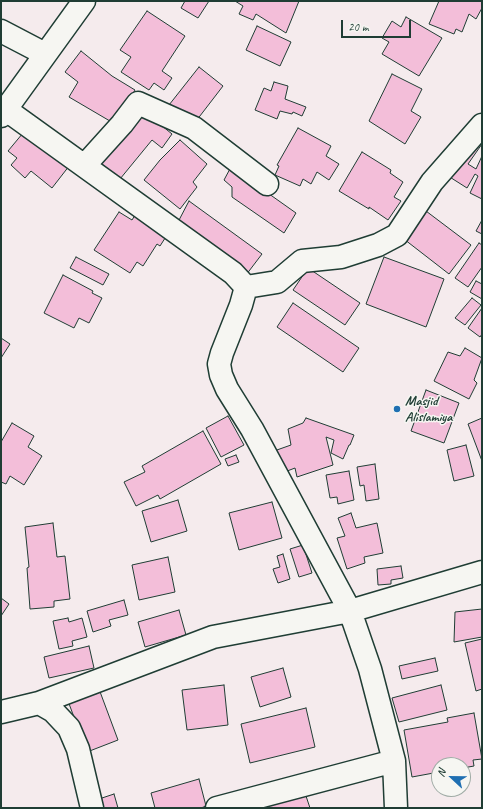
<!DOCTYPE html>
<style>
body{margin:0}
#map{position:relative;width:483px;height:809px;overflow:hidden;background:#f5ebed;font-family:Caveat,sans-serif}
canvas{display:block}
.frame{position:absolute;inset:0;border:2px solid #1f3d34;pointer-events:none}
.north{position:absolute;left:431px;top:757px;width:40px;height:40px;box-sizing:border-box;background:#f6f6f2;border:1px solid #a0aca6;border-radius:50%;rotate:292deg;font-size:11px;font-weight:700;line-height:16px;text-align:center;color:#1f3d34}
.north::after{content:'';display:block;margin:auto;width:14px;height:18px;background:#1f6fb2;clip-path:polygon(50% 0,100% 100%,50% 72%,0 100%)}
.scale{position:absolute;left:341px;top:20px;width:70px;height:18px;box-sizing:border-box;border:2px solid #1f3d34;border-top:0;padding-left:5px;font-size:12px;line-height:14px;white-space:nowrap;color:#1f3d34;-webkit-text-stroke:3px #f6f6f2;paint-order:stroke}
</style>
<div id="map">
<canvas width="483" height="809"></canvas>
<div class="frame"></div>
<div class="north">N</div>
<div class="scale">20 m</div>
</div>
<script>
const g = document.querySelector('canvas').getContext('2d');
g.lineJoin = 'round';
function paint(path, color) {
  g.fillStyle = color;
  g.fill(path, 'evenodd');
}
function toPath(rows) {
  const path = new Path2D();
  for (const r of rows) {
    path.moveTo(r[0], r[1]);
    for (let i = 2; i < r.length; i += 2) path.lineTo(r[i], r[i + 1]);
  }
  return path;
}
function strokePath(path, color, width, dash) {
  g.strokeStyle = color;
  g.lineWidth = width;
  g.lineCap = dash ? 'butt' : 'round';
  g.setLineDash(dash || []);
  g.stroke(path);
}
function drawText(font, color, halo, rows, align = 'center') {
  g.font = font + ' Caveat,sans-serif';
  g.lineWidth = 3;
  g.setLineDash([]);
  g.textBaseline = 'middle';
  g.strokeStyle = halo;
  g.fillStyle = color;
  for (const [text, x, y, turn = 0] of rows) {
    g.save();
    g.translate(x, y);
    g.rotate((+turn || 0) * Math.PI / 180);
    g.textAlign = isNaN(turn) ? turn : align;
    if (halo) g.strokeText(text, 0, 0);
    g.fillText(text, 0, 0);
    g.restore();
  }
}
const building = toPath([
 [185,1,209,1,198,18,181,8,185,1],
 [235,1,299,1,286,33,256,14,253,20,239,14,243,6,235,1],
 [439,1,482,1,482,8,476,19,469,14,462,32,456,29,454,34,429,24,439,1],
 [147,11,185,36,162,71,172,78,164,90,154,83,149,90,121,72,131,57,120,50,147,11],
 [406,17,442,38,419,76,382,54,389,42,382,38,392,21,401,27,406,17],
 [257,26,291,42,280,66,246,50,257,26],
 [81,51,112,76,135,90,115,124,69,97,78,82,65,72,81,51],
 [199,67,223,86,193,125,169,105,199,67],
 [392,74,422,89,411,111,421,117,405,144,369,121,392,74],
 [274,82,288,86,285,99,306,107,302,116,293,112,292,114,280,111,277,119,255,110,264,88,271,91,274,82],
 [140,108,172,134,162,148,152,140,120,179,97,160,140,108],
 [28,127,73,161,52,188,31,171,25,178,11,165,17,158,8,151,28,127],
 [298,128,331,146,326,156,339,164,329,180,317,172,311,184,303,179,300,186,275,175,279,166,277,165,298,128],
 [180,140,207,164,193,182,197,187,180,209,144,180,160,160,180,140],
 [482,140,482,144,468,164,476,169,482,156,482,199,470,193,478,176,475,174,467,188,445,174,482,140],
 [362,152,391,170,390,173,403,182,394,197,401,201,388,220,369,207,369,209,339,191,362,152],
 [231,167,296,213,284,233,232,197,232,187,224,180,231,167],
 [189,201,262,254,246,275,178,222,189,201],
 [422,208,471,245,449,274,400,236,422,208],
 [119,212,132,220,137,212,169,232,160,246,157,244,143,266,137,262,130,273,94,250,119,212],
 [482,220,482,234,476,231,482,220],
 [479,243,482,245,482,267,468,287,455,278,479,243],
 [76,257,109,274,103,285,70,268,76,257],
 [384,257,444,279,426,327,366,304,384,257],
 [308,268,360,303,345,325,293,290,308,268],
 [63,275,93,291,92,293,102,298,89,323,79,318,74,328,44,313,63,275],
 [476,281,482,284,482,299,470,292,476,281],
 [472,298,481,305,465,325,455,318,472,298],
 [293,303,359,348,343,372,277,327,293,303],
 [482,308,482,334,480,337,468,328,482,308],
 [1,338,10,344,1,358,1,338],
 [465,348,482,358,474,380,477,383,469,399,434,381,448,352,460,356,465,348],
 [426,390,459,403,444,443,411,431,426,390],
 [228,416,244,445,221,457,206,428,228,416],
 [306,418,354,435,350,445,349,445,343,459,331,453,334,440,326,437,333,465,297,477,295,468,282,473,274,451,291,445,288,429,303,423,306,418],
 [482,418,482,461,468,424,482,418],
 [12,423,34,436,28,447,42,456,24,485,10,476,6,484,1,482,1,442,12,423],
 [203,431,221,464,160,499,158,495,136,506,124,482,145,472,142,466,203,431],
 [466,445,474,476,454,481,447,450,466,445],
 [236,455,239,462,228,466,225,459,236,455],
 [375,464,379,499,366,501,364,485,360,486,357,467,375,464],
 [349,471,354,500,338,504,337,497,330,498,326,475,349,471],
 [178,500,187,531,151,542,142,511,178,500],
 [272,502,282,538,239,550,229,513,272,502],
 [351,513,356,528,377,523,383,553,364,557,365,563,347,569,337,538,345,536,338,518,351,513],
 [53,523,57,557,65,556,70,599,54,601,54,607,30,609,27,568,29,567,25,527,53,523],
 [303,545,312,573,299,577,290,549,303,545],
 [283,554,290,579,278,583,273,569,280,567,277,556,283,554],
 [168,557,175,592,139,600,132,565,168,557],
 [401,566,403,578,391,580,391,584,378,585,377,569,401,566],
 [1,598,9,604,1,616,1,598],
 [124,600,128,615,109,620,111,626,93,632,87,611,124,600],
 [482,609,482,637,454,642,455,612,482,609],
 [179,610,186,635,145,647,138,622,179,610],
 [68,618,69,622,82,618,87,637,72,641,73,646,59,649,53,621,68,618],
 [482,639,482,689,476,691,465,643,482,639],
 [89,646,94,668,49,678,44,657,89,646],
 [435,658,438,671,402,679,399,666,435,658],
 [283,668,291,697,260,707,251,677,283,668],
 [224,685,228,725,187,730,182,690,224,685],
 [441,685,447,710,399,722,392,698,441,685],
 [99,689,118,740,87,752,68,701,99,689],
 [306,708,315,747,250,763,241,724,306,708],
 [474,713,482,759,473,760,474,766,463,768,463,765,439,765,439,772,412,777,404,730,448,722,447,718,474,713],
 [199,779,206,806,201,808,155,808,151,793,199,779],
 [303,787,310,808,263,808,259,798,303,787],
 [114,794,118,808,95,808,93,801,114,794]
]);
paint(building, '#f3bed9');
strokePath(building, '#1f3d34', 1);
const minor = toPath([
 [1,31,45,54],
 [5,109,233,273,246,287,241,305,222,353,219,364,221,375,227,389,252,429,350,611,370,669,394,761,396,808],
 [1,116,84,1],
 [85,165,122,124,138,103,194,128,267,184],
 [246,287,277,282,302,261,341,257,378,245,397,235,432,182,482,125],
 [39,703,53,711,69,728,78,749,92,808],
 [1,712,39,703,213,637,350,611,482,572],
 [217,808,394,761]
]);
strokePath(minor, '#1f3d34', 25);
strokePath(minor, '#f6f6f2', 22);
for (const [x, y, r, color] of [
 [397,409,4,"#1f6fb2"]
]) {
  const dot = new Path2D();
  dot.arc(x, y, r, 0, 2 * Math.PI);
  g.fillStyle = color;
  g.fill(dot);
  strokePath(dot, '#f6f6f2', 1.5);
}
drawText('bold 14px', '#1f3d34', '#f6f6f2', [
 ["Masjid",405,401],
 ["Alislamiya",405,417]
], 'left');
</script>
